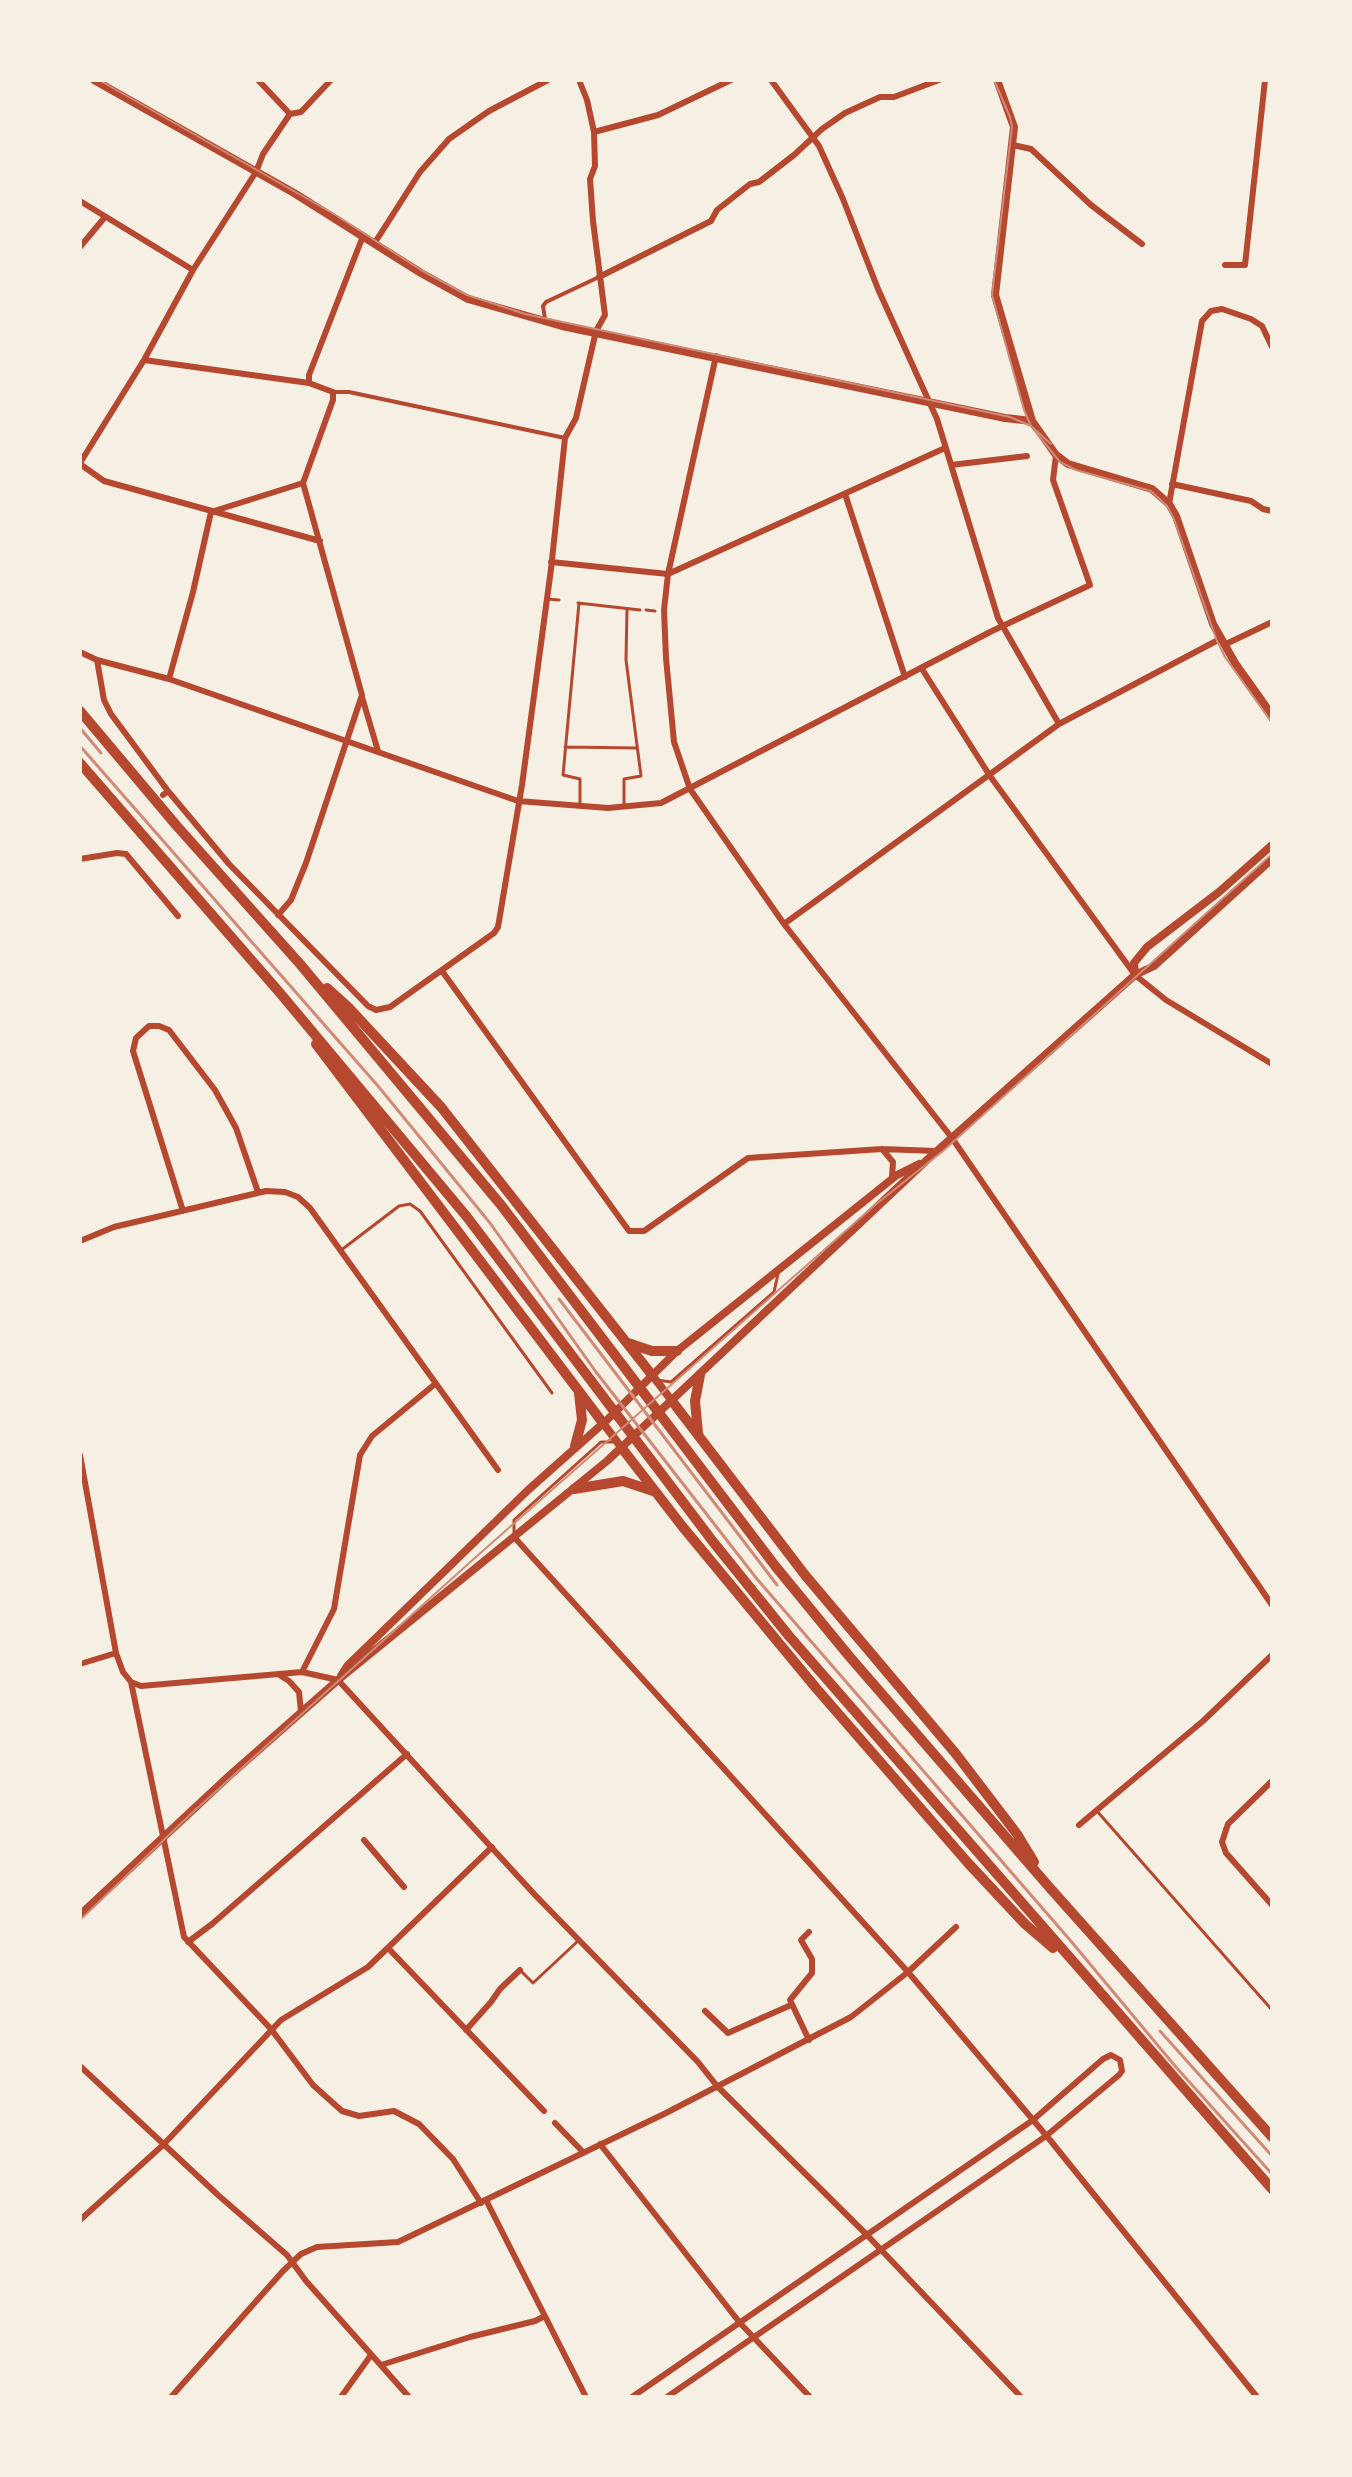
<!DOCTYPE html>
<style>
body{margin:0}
#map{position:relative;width:1352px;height:2477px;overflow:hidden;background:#f6efe4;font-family:Jost,sans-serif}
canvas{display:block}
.frame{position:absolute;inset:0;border:82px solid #f6efe4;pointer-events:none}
</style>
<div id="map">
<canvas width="1352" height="2477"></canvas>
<div class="frame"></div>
</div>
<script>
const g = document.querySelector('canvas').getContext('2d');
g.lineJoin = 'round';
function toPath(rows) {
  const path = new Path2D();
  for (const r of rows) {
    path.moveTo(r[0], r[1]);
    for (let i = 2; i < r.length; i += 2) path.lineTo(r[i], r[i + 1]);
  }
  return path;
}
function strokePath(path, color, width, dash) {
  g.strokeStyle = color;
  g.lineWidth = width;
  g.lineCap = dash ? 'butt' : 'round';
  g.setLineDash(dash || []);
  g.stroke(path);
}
strokePath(toPath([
 [547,599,559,600],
 [578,603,640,610],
 [579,603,563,775,580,779,580,804],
 [646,610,655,611],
 [565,747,637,748],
 [624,806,624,779,641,776,626,660,627,609],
 [340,1251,399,1206,410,1204,420,1211,552,1393],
 [657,1380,671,1382,774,1292,778,1274],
 [514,1533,514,1520,601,1442,615,1442],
 [1096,1810,1272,2010],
 [521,1971,533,1983,579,1940]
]), '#b5482f', 3);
strokePath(toPath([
 [545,319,543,306,546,302,599,277],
 [333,392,349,392,565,438]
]), '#b5482f', 4);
strokePath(toPath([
 [258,80,290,114],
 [771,80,819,146,843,199,878,289,937,419,998,618,1059,724],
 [594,132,658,115,731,80],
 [1013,145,1031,149,1091,205,1142,244],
 [80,201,193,270],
 [374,244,420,172,449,139,489,111,548,80],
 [80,247,105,217],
 [1225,265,1245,265,1265,80],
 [599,277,711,221,717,210,750,184,759,182,794,155,822,129,845,113,880,97,894,97,939,80],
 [716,356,668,574,664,610,666,658,674,742,690,789,784,924,952,1138,1272,1605],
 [144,360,309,383],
 [80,463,144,360,193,270,256,172,263,154,290,114,301,112,331,80],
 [80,464,104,481,320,541],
 [951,465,1027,456],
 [1172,484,1251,501,1263,509,1272,511],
 [845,494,905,677],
 [1169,504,1202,321,1211,311,1222,309,1251,319,1262,326,1272,347],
 [211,512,303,483],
 [551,562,668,574,945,448],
 [1224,645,1272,622],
 [80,652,97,660,169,679,518,801,608,808,661,803,992,631,1090,585,1053,480,1056,455],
 [97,660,104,700,111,714,168,791,163,795],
 [922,669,990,776,1135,975,1166,1000,1272,1064],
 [169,679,193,592,211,512],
 [362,697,378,751],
 [168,791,229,864,368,1006,376,1010,390,1007,494,933,498,927,522,785,551,569,565,438,576,418,596,331,605,315,593,221,590,179,595,166,594,132,587,100,579,80],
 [80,859,117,853,126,854,178,916],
 [278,915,291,900,306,863,362,695,303,483,333,400,333,392,309,383,309,375,363,236],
 [784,924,1059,724,1220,639],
 [442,971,629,1231,644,1231,748,1158,882,1149,936,1151],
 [882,1149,893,1162,892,1177],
 [183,1211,133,1051,136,1038,149,1026,159,1026,169,1030,215,1090,236,1128,258,1192],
 [80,1241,114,1227,266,1191,285,1192,298,1197,310,1208,498,1470],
 [80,1455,116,1653,123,1672,131,1682,184,1937,271,2029,313,2085,342,2111,359,2116,394,2111,419,2124,453,2159,481,2203],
 [514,1537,908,1972,1050,2140,1257,2397],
 [80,1664,116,1653],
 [302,1672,334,1609,360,1455,372,1436,435,1384],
 [278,1674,289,1681,299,1692,301,1712],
 [131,1682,141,1686,302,1672,338,1680,536,1896,698,2062,717,2086,867,2235,1021,2397],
 [1272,1781,1228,1824,1222,1842,1226,1853,1272,1905],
 [1079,1825,1203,1721,1272,1655],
 [364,1840,404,1887],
 [188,1942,212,1924,407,1754],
 [389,1949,544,2111],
 [705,2011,728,2033,791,2005],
 [466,2030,491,2002,500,1989,520,1970],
 [809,2040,790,2000,812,1973,812,1959,801,1940,809,1932],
 [80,2066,218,2195,287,2255,306,2281,409,2397],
 [555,2123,583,2152],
 [600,2144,740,2323,810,2397],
 [486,2200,586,2397],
 [80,2220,163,2145,281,2020,368,1967,492,1847],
 [381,2365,470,2337,535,2321,545,2316],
 [171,2397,283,2271,301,2254,317,2247,398,2242,666,2113,851,2017,908,1972,956,1927],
 [341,2397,371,2355],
 [632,2397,1033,2120,1103,2059,1111,2055,1120,2060,1122,2071,1119,2075,1046,2136,667,2397]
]), '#b5482f', 6);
strokePath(toPath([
 [94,80,294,193,421,273,468,299,562,326,1005,418,1032,421],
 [997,80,1014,127,995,295,1032,421,1056,455,1068,464,1152,489,1169,504,1176,516,1213,624,1235,663,1272,715],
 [1135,975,1134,963,1147,947,1219,892,1272,845],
 [652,1375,672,1401],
 [603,1423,621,1447],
 [341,1676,348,1665,527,1491,608,1419,677,1351,897,1175,919,1164],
 [80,1915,229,1776,338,1680,607,1461,928,1159,1135,975,1154,966,1272,859]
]), '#b5482f', 8);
strokePath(toPath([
 [80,711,176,825,300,964,501,1205,776,1567,849,1656,1050,1888,1272,2137],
 [80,763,280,993,467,1217,714,1543,789,1636,1272,2189],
 [327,988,348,1007,441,1107,652,1375],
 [316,1044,603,1423],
 [628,1343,652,1351,677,1351],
 [672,1401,805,1575,956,1754,1017,1834,1034,1862],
 [698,1433,695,1401,700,1375],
 [575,1446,582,1420,579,1393],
 [621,1447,682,1526,816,1688,968,1863,1025,1924,1053,1948],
 [574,1489,623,1481,653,1491]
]), '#b5482f', 10);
strokePath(toPath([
 [99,80,334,214,421,270,467,295,525,314,1010,417,1031,426,1051,444],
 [994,80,1010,117,1012,127,992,295,1024,410,1031,426,1060,462,1076,470,1151,491,1167,506,1174,519,1217,641,1225,657,1272,723],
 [80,1920,193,1812,477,1556,875,1205,943,1151,1272,854]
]), '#cf8b77', 2);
strokePath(toPath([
 [80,728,101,753],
 [80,746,378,1086,490,1223,596,1372,757,1579,1070,1940,1175,2066,1272,2174],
 [559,1299,777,1585],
 [1160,2031,1272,2156]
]), '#cf8b77', 3);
</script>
